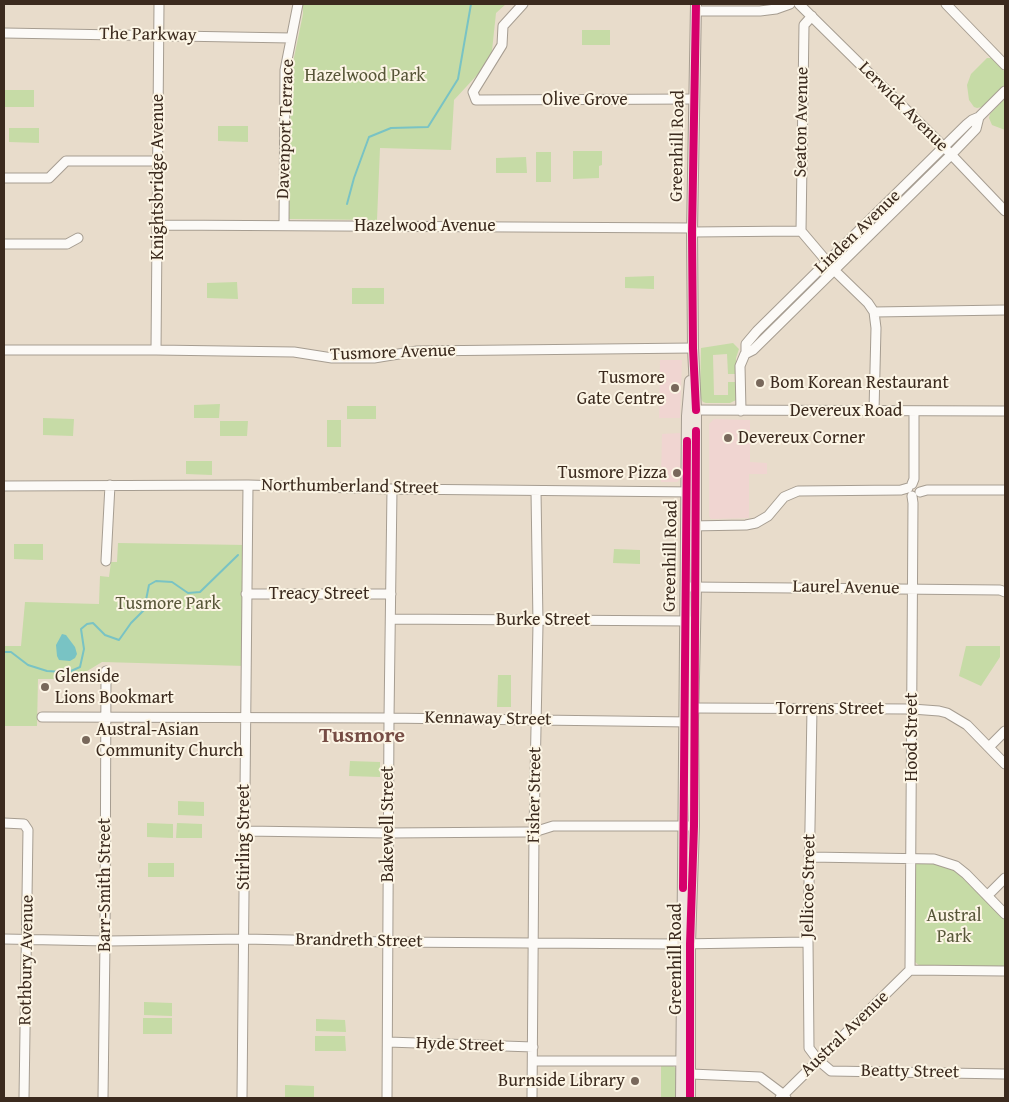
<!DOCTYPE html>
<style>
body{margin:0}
#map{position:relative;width:1009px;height:1102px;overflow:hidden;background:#e8dccb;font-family:"Gentium Book Plus",serif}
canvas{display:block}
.frame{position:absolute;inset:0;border:5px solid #3b2a1e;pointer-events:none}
</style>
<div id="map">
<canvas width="1009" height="1102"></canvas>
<div class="frame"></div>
</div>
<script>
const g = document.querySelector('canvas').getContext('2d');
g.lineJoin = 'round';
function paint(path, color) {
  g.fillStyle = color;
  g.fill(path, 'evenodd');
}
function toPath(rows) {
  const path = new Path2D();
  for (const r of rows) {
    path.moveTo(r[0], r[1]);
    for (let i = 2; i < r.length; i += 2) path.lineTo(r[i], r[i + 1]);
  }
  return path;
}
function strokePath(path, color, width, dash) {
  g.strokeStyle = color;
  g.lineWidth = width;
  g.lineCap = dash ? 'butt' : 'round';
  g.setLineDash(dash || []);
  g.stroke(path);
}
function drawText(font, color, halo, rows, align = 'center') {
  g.font = font + ' "Gentium Book Plus",serif';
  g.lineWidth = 4;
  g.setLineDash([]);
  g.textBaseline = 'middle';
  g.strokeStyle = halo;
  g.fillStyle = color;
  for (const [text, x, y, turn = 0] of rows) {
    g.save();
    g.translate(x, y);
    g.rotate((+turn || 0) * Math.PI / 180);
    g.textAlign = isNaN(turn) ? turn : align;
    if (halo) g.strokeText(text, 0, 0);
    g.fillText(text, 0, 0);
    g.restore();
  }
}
paint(toPath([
 [660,360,682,360,680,418,659,418],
 [714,419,750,420,750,462,767,463,767,474,749,474,749,518,711,519,709,516,709,424],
 [680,433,680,479,677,482,661,482,662,434]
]), '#f0d5d1');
paint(toPath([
 [303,4,506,4,496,13,491,60,454,100,451,150,380,148,377,220,289,219,291,72,303,14],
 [582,30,610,30,610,45,582,45],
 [987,58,991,58,1005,72,1005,86,982,107,977,108,974,107,969,100,967,85,971,74],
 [5,90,34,90,34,107,5,107],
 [1005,98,1005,130,992,125,989,118,990,114],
 [218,126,248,126,248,142,218,141],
 [9,128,39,128,39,143,9,142],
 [573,151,602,151,602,165,599,166,599,178,573,179],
 [536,152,551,152,551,182,536,182],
 [526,157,527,173,496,173,496,158],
 [654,276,654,289,625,288,625,277],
 [237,282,238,299,207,298,207,283],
 [352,288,384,288,384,304,352,304],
 [733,343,739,349,736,358,736,374,728,374,727,354,713,355,714,395,728,395,728,382,736,382,736,400,730,403,706,403,703,402,700,397,701,348],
 [220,404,219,418,194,418,194,405],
 [347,406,376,406,376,419,347,419],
 [43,418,74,419,73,436,43,435],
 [327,420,341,420,341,447,327,447],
 [220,421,248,421,247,436,220,436],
 [186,461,212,461,212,475,186,474],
 [118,543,247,545,246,666,102,662,74,679,38,679,37,726,4,726,4,646,21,646,25,602,99,604,100,576,109,577,111,562,117,562],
 [14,544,43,544,43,560,14,559],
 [614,549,640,550,640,564,613,563],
 [966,646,1000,646,1000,657,981,686,959,676],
 [498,675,511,675,511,707,497,707],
 [350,761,380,762,380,777,349,776],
 [178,801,204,802,204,816,178,815],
 [147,823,173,824,173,838,147,837],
 [177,823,202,824,202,838,176,838],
 [914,861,932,861,955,870,1005,919,1005,968,920,966,915,962,914,958],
 [148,863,174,863,174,877,148,877],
 [144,1002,172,1003,172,1016,144,1015],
 [143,1018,172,1018,172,1034,143,1034],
 [316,1019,345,1020,346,1032,316,1031],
 [315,1036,345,1036,346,1051,315,1051],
 [661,1065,671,1065,678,1069,678,1098,661,1098],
 [285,1085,314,1086,314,1098,285,1098]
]), '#c6dba6');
paint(toPath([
 [62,634,66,635,75,647,77,654,75,658,70,661,59,660,57,656,56,645]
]), '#79c3c4');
strokePath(toPath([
 [347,204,354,178,369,137,391,128,428,127,458,79,471,4],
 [4,652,11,652,28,665,47,671,63,672,71,671,80,667,84,649,81,629,87,624,93,623,105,635,119,640,131,623,144,610,149,585,156,581,172,582,188,593,200,592,238,555]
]), '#79c3c4', 2);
const minor = toPath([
 [523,4,503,26,502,45,473,92,476,100,694,99],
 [799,4,944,147,1005,211],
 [946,4,1005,65],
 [696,11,760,11,776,9,790,4],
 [4,33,291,38],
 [4,178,49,178,66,161,158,161],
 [158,225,692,228],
 [284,225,285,70,298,4],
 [801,231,804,25,812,16],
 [692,232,801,231,835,271,868,303,874,312,876,328,874,411],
 [4,244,67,244,78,238],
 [874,312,1005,310],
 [4,350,156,350,294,352,332,358,374,358,417,351,693,348],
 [156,350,159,4],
 [746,353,746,344,757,331,967,124,972,120,979,117,1005,91],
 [690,410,1005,411],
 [741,411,740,366,745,354,753,350,951,155,976,129,979,117],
 [912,484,914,479,914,412],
 [4,486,248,485,392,489,694,492],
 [920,492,927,490,1005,490],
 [690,526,746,525,756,523,768,516,784,497,798,491,901,490,908,488],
 [106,561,110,485],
 [691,587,1000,590,1005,592],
 [246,594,391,594],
 [391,619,690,621],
 [694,708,912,709,939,711,947,713,967,725,1005,764],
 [812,709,808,942,809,1048,818,1060,831,1071,1005,1074],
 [42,717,386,718,690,722],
 [989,747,1005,731],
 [4,823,24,824,28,830,24,1098],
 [244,831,388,833,526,832,534,832,553,826,694,826],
 [809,857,934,859,956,866,966,874,1005,914],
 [988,895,1005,878],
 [4,939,108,941,244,939,387,942,677,944,808,942],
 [910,970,913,503,912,496],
 [910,970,1005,971],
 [388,1042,533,1047],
 [533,1061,688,1061],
 [691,1074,760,1077,784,1095,786,1098],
 [103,1098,105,941,106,671],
 [242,1098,248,485],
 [387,1098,389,718,392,489],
 [532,1098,534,832,538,624,536,491],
 [780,1098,910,970]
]);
const major = toPath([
 [681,1098,687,416,690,381],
 [690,1098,690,944,694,826,693,722,696,587,696,410,693,348,692,232,696,4]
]);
strokePath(minor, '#a69d91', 11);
strokePath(major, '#a69d91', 12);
strokePath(minor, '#fcfaf7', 9);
strokePath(major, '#eee4dc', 10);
strokePath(toPath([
 [696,4,692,232,693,348,696,410],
 [683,888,687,441],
 [690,1098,690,944,694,826,696,431]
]), '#d6006c', 8);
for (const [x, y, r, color] of [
 [760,383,5,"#78685b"],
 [675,388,5,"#78685b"],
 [728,438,5,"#78685b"],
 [677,473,5,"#78685b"],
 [45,687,5,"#78685b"],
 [86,740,5,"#78685b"],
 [635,1081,5,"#78685b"]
]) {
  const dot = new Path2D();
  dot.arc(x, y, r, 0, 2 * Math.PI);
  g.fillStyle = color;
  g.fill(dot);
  strokePath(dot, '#fcf5e5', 2);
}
drawText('18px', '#3b2a1e', '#fcf5e5', [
 ["The Parkway",148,35,1],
 ["Olive Grove",585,100],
 ["Lerwick Avenue",903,107,45],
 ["Seaton Avenue",802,122,-89],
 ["Davenport Terrace",286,129,-88],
 ["Greenhill Road",678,146,-89],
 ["Knightsbridge Avenue",158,177,-90],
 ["Hazelwood Avenue",425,226],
 ["Linden Avenue",858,232,-44],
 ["Tusmore Avenue",393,353,-2],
 ["Devereux Road",846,411],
 ["Northumberland Street",350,487,1],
 ["Greenhill Road",671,556,-89],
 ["Laurel Avenue",846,588,1],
 ["Treacy Street",319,594],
 ["Burke Street",543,620],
 ["Torrens Street",830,709],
 ["Kennaway Street",488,719,1],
 ["Hood Street",912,737,-90],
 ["Fisher Street",535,795,-89],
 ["Bakewell Street",388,824,-90],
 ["Stirling Street",244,837,-90],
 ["Barr-Smith Street",105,885,-90],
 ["Jellicoe Street",809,886,-89],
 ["Brandreth Street",359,941,1],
 ["Greenhill Road",676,959,-90],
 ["Rothbury Avenue",27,960,-89],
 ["Austral Avenue",845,1034,-44],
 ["Hyde Street",460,1045,2],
 ["Beatty Street",910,1072,1]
]);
drawText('18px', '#575638', '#fcf5e5', [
 ["Hazelwood Park",365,76],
 ["Tusmore Park",168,604],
 ["Austral",954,916],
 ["Park",954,937]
]);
drawText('18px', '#3b2a1e', '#fcf5e5', [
 ["Tusmore",665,378,"right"],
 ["Gate Centre",665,399,"right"],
 ["Bom Korean Restaurant",770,383],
 ["Devereux Corner",738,438],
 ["Tusmore Pizza",667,473,"right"],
 ["Glenside",55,677],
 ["Lions Bookmart",55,698],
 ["Austral-Asian",96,730],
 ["Community Church",96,751],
 ["Burnside Library",625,1081,"right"]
], 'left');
drawText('bold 22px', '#764d45', '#fcf5e5', [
 ["Tusmore",362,736]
]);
</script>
